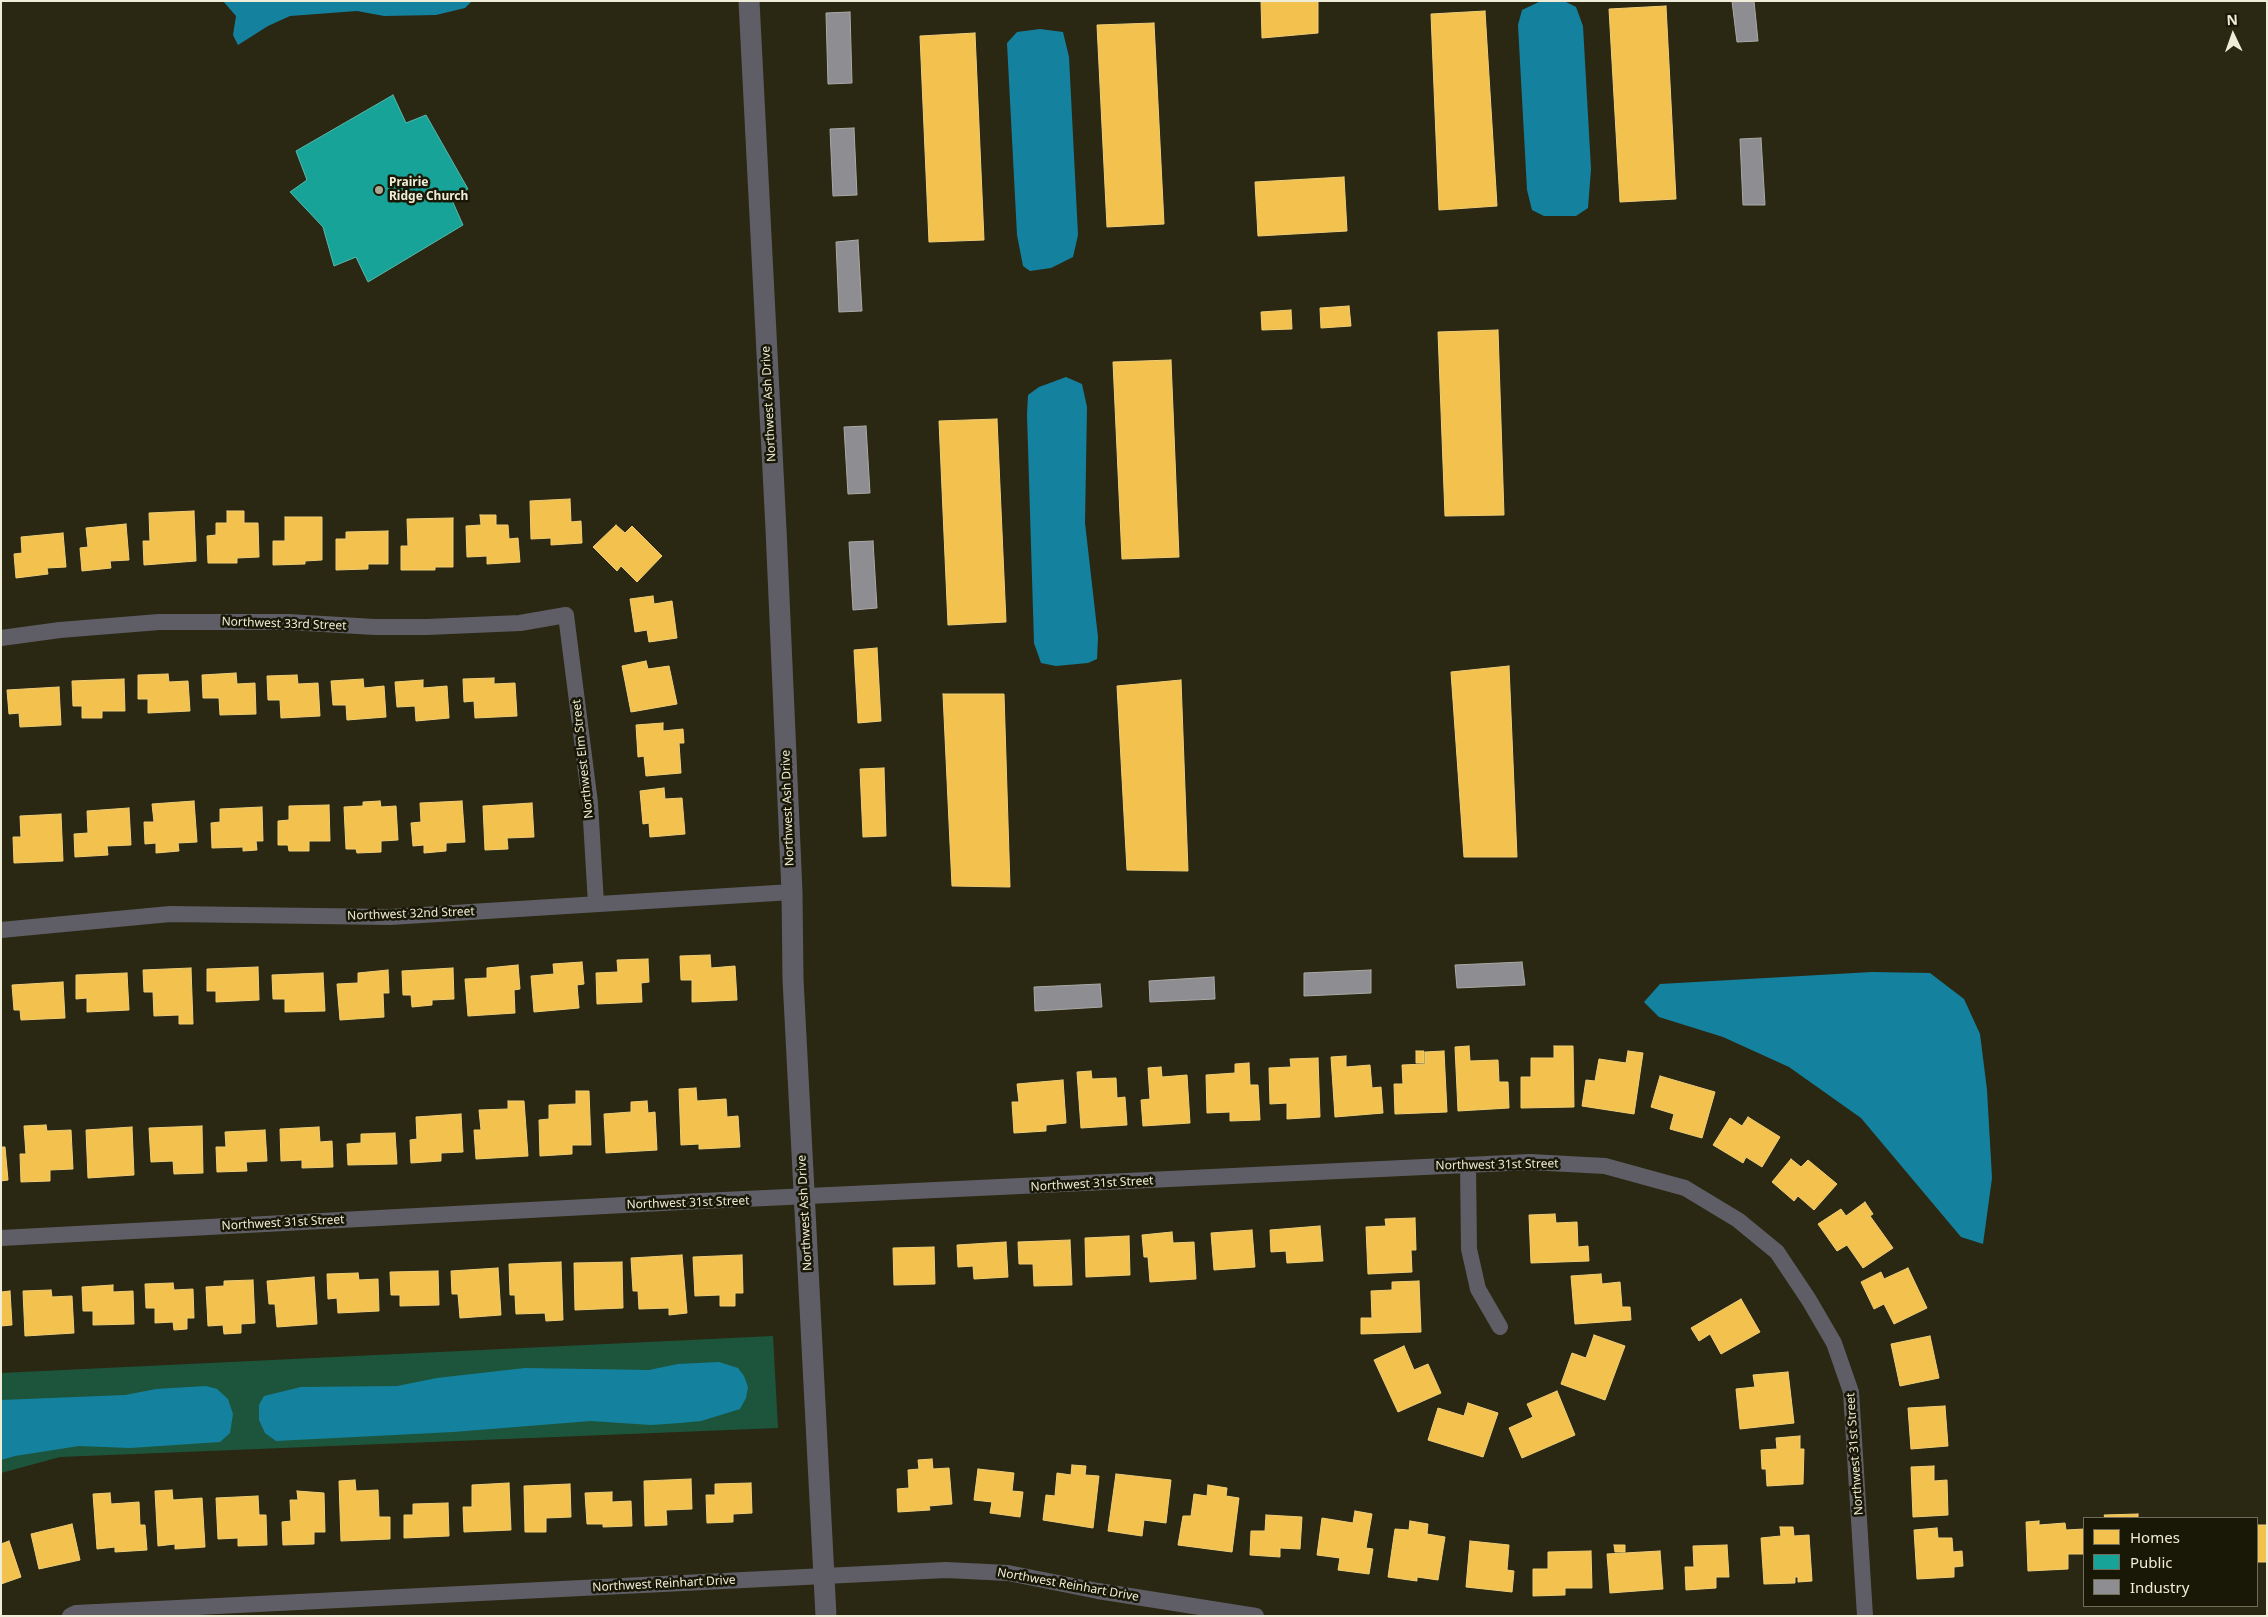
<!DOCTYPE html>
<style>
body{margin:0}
#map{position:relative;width:2268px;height:1617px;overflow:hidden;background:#2a2812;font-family:"Noto Sans",sans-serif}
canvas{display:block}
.frame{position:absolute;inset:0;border:2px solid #efedd7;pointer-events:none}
.legend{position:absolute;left:2083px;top:1517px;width:175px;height:90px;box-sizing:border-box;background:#191807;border:1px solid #6f6d5a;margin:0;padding:6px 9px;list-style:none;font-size:15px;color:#efedd7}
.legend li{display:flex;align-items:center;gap:10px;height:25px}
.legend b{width:25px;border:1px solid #6f6d5a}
.north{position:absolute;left:2208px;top:10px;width:50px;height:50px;-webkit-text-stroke:4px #191807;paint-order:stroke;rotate:357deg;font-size:14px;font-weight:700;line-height:20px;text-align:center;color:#efedd7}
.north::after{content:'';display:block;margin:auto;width:18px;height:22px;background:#efedd7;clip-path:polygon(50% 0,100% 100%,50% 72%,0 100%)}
</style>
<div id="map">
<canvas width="2268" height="1617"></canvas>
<div class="frame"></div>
<ul class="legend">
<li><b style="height:14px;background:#f2c14e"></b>Homes</li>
<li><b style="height:14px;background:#17a398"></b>Public</li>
<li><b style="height:14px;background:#8d8d92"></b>Industry</li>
</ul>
<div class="north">N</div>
</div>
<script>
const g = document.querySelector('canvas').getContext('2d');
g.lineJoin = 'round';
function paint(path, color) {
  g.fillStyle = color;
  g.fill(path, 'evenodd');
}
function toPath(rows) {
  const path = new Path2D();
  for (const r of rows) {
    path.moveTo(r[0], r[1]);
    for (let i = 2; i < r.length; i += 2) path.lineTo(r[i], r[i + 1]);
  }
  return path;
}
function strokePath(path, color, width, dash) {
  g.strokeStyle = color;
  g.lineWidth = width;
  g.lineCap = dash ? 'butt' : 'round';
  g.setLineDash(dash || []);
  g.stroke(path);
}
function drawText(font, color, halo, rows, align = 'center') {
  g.font = font + ' "Noto Sans",sans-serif';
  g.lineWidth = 5;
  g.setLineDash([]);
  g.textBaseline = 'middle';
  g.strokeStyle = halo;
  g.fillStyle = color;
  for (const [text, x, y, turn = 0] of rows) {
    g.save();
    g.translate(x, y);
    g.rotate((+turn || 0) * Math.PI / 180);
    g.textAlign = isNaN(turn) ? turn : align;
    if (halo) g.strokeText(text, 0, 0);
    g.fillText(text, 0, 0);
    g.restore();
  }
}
paint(toPath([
 [773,1336,778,1428,60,1457,1,1473,1,1373]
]), '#1d553c');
paint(toPath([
 [223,1,472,1,465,8,436,15,384,16,357,11,290,16,268,26,238,45,233,35,236,16],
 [1541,1,1564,1,1576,7,1583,26,1591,169,1588,208,1576,216,1544,216,1532,210,1527,190,1518,25,1522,10],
 [1040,29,1063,32,1069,57,1078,235,1073,257,1051,268,1030,271,1023,266,1017,235,1007,43,1017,32],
 [1066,377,1082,384,1087,407,1085,523,1098,637,1097,659,1088,663,1056,666,1041,663,1034,643,1027,415,1028,395,1039,387],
 [1872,972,1930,973,1964,999,1980,1034,1987,1090,1992,1178,1983,1244,1961,1237,1861,1118,1789,1067,1723,1037,1659,1017,1644,1002,1660,984],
 [719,1362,738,1368,744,1376,748,1387,746,1398,740,1409,701,1421,680,1423,651,1425,591,1421,453,1432,276,1441,265,1433,259,1420,259,1405,264,1396,301,1387,397,1386,437,1378,525,1368,649,1370,678,1364],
 [206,1386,217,1389,228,1399,233,1414,230,1433,220,1442,130,1448,79,1446,15,1456,1,1460,1,1400,125,1395,156,1389]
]), '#14829f');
const homes = toPath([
 [1261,1,1318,1,1318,33,1262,38,1261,1],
 [1666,6,1676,199,1620,202,1609,9,1666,6],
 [1485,11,1497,206,1439,210,1431,14,1485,11],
 [1154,23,1164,224,1107,227,1097,25,1154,23],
 [975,33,984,240,929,242,920,36,975,33],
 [1344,177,1347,231,1258,236,1255,182,1344,177],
 [1349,306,1351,326,1321,328,1320,308,1349,306],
 [1291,310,1292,329,1262,330,1261,312,1291,310],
 [1498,330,1504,515,1445,516,1438,332,1498,330],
 [1171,360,1179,557,1122,559,1113,362,1171,360],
 [997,419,1006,622,948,625,939,421,997,419],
 [570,499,571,522,581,521,582,543,551,545,551,538,531,539,530,501,570,499],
 [194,511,196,561,144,565,143,541,150,541,149,513,194,511],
 [227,511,244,511,244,523,258,523,259,557,237,558,237,563,208,563,207,536,216,535,216,523,227,523,227,511],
 [480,515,496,515,496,525,508,525,509,539,518,538,520,562,487,564,487,556,467,557,466,526,481,525,480,515],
 [285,517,322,517,322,560,305,561,305,564,273,565,273,541,285,541,285,517],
 [453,518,453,567,435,567,435,570,401,570,401,546,408,546,407,519,453,518],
 [126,524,129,560,110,561,111,568,82,571,80,548,88,547,86,528,126,524],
 [616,525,625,533,632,526,662,556,637,582,621,566,617,571,593,547,616,525],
 [388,531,388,564,368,564,368,569,336,570,336,539,346,539,346,532,388,531],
 [63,533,66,567,47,568,48,574,16,578,14,554,22,553,21,537,63,533],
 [653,596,654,604,672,601,677,638,649,642,647,630,635,632,630,599,653,596],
 [877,648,881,721,858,723,854,650,877,648],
 [646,661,648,669,669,666,677,704,631,712,622,666,646,661],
 [1509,666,1517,857,1464,857,1451,672,1509,666],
 [236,673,237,684,255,683,256,714,220,715,219,698,203,698,202,675,236,673],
 [168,674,169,682,188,681,190,711,148,713,148,699,138,699,138,675,168,674],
 [297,675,298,684,318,683,320,716,281,718,280,700,268,700,267,676,297,675],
 [494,678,494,684,515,683,517,716,475,718,474,701,464,702,463,679,494,678],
 [124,679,125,711,102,711,102,718,82,718,82,706,73,706,72,681,124,679],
 [363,679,364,688,384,686,386,717,347,720,346,705,333,705,331,681,363,679],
 [423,680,423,688,447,686,449,718,416,721,415,706,397,707,395,682,423,680],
 [1181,680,1188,871,1127,870,1117,686,1181,680],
 [59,687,61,725,20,727,19,713,9,714,7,690,59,687],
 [943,694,1004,694,1010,887,952,886,943,694],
 [663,723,663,731,683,729,684,743,679,743,681,773,646,776,644,756,638,757,636,725,663,723],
 [884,768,886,836,863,837,860,769,884,768],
 [664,788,665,799,682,798,685,834,650,837,649,823,643,824,640,791,664,788],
 [194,801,197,842,178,843,179,851,156,853,156,843,145,844,144,822,154,822,152,804,194,801],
 [380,801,381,807,396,806,398,840,381,841,381,852,357,853,356,849,346,849,344,807,363,806,363,802,380,801],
 [462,801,465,842,446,843,446,851,424,853,424,845,413,846,411,823,421,822,420,803,462,801],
 [532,803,534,837,507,838,508,849,485,850,483,806,532,803],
 [329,805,330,841,309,841,309,851,289,851,288,845,278,845,278,821,289,820,289,806,329,805],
 [262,807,263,841,256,841,257,850,243,851,243,847,212,848,211,823,220,822,220,809,262,807],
 [129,808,131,845,107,846,108,855,75,857,74,834,88,833,87,811,129,808],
 [61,814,63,861,14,863,13,837,21,837,20,816,61,814],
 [710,955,711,968,735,966,737,1000,692,1002,692,980,681,980,680,956,710,955],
 [648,959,649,982,641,983,642,1002,597,1004,596,973,618,972,617,960,648,959],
 [582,962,584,984,577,985,579,1008,534,1012,531,976,554,974,553,964,582,962],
 [518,965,520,989,514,990,515,1013,468,1016,465,979,487,978,487,968,518,965],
 [258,967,259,1000,216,1002,216,991,207,991,207,969,258,967],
 [191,968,193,1024,179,1024,179,1015,154,1016,153,992,144,992,143,970,191,968],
 [453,968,454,999,432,1000,432,1005,412,1007,411,995,403,995,402,971,453,968],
 [388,970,389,993,383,993,384,1017,340,1020,337,984,358,983,358,973,388,970],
 [127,973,129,1010,87,1012,87,998,76,999,76,975,127,973],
 [323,973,325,1011,285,1012,285,999,273,999,272,975,323,973],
 [63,982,65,1018,21,1020,20,1010,14,1010,12,985,63,982],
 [1469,1046,1470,1061,1498,1060,1499,1082,1508,1082,1509,1108,1458,1111,1455,1047,1469,1046],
 [1554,1046,1573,1046,1574,1107,1521,1108,1521,1077,1531,1077,1531,1058,1554,1058,1554,1046],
 [1416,1051,1424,1051,1424,1063,1416,1063,1416,1051],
 [1444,1051,1447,1112,1395,1114,1394,1084,1403,1084,1402,1065,1425,1064,1425,1052,1444,1051],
 [1628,1051,1643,1053,1634,1114,1582,1106,1586,1080,1595,1081,1599,1059,1626,1063,1628,1051],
 [1346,1056,1346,1067,1370,1065,1372,1088,1381,1087,1383,1113,1335,1117,1331,1057,1346,1056],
 [1318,1058,1320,1117,1287,1119,1287,1103,1270,1104,1269,1068,1291,1067,1290,1059,1318,1058],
 [1249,1063,1250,1085,1258,1085,1260,1120,1230,1121,1230,1112,1207,1113,1206,1075,1235,1073,1235,1064,1249,1063],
 [1161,1067,1162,1077,1187,1075,1190,1123,1143,1126,1141,1100,1150,1099,1148,1068,1161,1067],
 [1091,1071,1092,1079,1116,1078,1117,1098,1125,1097,1127,1125,1081,1128,1077,1072,1091,1071],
 [1660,1076,1715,1092,1702,1138,1670,1129,1674,1114,1651,1107,1660,1076],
 [1063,1080,1066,1123,1046,1125,1046,1131,1014,1133,1012,1102,1019,1102,1017,1084,1063,1080],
 [696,1088,697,1101,726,1099,727,1117,738,1116,740,1147,699,1149,699,1144,681,1145,679,1089,696,1088],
 [576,1091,589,1091,591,1145,572,1145,572,1154,540,1156,539,1120,549,1119,549,1105,576,1104,576,1091],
 [508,1101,524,1101,528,1156,476,1159,474,1130,481,1130,479,1110,508,1109,508,1101],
 [647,1101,648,1113,655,1112,657,1150,606,1153,604,1114,631,1112,631,1102,647,1101],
 [461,1114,463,1152,441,1153,441,1161,411,1163,410,1140,417,1139,416,1117,461,1114],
 [1748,1117,1780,1137,1762,1167,1746,1157,1743,1163,1713,1145,1730,1118,1742,1126,1748,1117],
 [46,1125,47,1131,71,1130,73,1169,50,1170,50,1181,21,1182,20,1154,26,1154,24,1126,46,1125],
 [202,1126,203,1173,174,1174,173,1161,151,1162,149,1128,202,1126],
 [132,1127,134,1175,88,1178,86,1130,132,1127],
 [319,1127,320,1142,332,1141,333,1167,302,1168,302,1160,281,1161,280,1129,319,1127],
 [265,1130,267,1161,246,1162,247,1171,217,1172,216,1147,226,1147,225,1132,265,1130],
 [395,1133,397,1164,348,1165,347,1144,361,1143,361,1134,395,1133],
 [1,1147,5,1147,8,1180,1,1181,1,1147],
 [1791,1159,1801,1167,1808,1160,1837,1184,1814,1210,1798,1196,1794,1201,1772,1182,1791,1159],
 [1865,1202,1873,1214,1870,1216,1893,1248,1863,1268,1847,1245,1837,1251,1818,1224,1841,1209,1846,1216,1865,1202],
 [1555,1214,1556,1223,1577,1222,1578,1247,1588,1246,1589,1261,1531,1263,1529,1215,1555,1214],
 [1415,1218,1416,1250,1411,1250,1412,1272,1368,1274,1366,1227,1386,1226,1385,1219,1415,1218],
 [1320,1226,1323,1261,1287,1263,1286,1251,1271,1252,1270,1230,1320,1226],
 [1252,1230,1255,1267,1214,1270,1211,1233,1252,1230],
 [1172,1232,1173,1243,1194,1242,1196,1279,1150,1282,1148,1257,1144,1257,1142,1235,1172,1232],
 [1129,1236,1130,1275,1086,1277,1085,1238,1129,1236],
 [1070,1240,1072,1285,1034,1286,1033,1264,1019,1264,1018,1242,1070,1240],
 [1006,1242,1008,1277,974,1279,973,1266,958,1267,957,1245,1006,1242],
 [934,1247,935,1284,894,1285,893,1248,934,1247],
 [682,1255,687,1313,669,1315,669,1308,639,1309,638,1291,633,1291,631,1258,682,1255],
 [742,1255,743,1293,735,1293,735,1306,720,1306,720,1295,695,1296,693,1257,742,1255],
 [561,1262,563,1320,546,1321,545,1313,516,1314,515,1295,510,1295,509,1264,561,1262],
 [622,1262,623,1308,575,1310,574,1263,622,1262],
 [498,1268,501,1315,460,1318,458,1294,452,1294,451,1271,498,1268],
 [1908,1268,1927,1308,1894,1324,1884,1304,1874,1309,1861,1282,1881,1272,1884,1279,1908,1268],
 [438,1271,439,1305,400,1306,400,1295,391,1295,390,1272,438,1271],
 [358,1273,359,1280,378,1279,379,1311,338,1313,337,1298,328,1299,327,1274,358,1273],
 [1601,1274,1602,1284,1620,1282,1622,1307,1630,1307,1631,1320,1575,1324,1571,1276,1601,1274],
 [314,1277,317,1324,277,1327,275,1304,269,1304,267,1281,314,1277],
 [253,1280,255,1323,241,1324,241,1333,224,1334,223,1325,208,1326,206,1287,224,1286,224,1281,253,1280],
 [1419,1281,1421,1332,1361,1334,1361,1318,1372,1318,1371,1291,1392,1290,1392,1282,1419,1281],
 [173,1283,174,1290,193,1289,194,1318,187,1318,187,1329,174,1330,173,1322,155,1323,155,1308,146,1308,145,1284,173,1283],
 [113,1285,113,1292,133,1291,134,1324,93,1325,93,1311,83,1311,82,1287,113,1285],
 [51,1290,52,1297,72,1296,74,1333,25,1336,23,1291,51,1290],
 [10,1291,12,1325,1,1326,1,1333,1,1292,10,1291],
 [1741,1299,1760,1332,1721,1354,1710,1334,1699,1341,1691,1328,1741,1299],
 [1594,1335,1625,1346,1605,1400,1561,1384,1572,1353,1586,1358,1594,1335],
 [1930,1336,1939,1378,1900,1386,1891,1344,1930,1336],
 [1404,1346,1414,1370,1428,1364,1441,1393,1398,1412,1374,1360,1404,1346],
 [1788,1372,1794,1423,1740,1429,1736,1389,1755,1387,1753,1375,1788,1372],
 [1557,1391,1575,1435,1522,1458,1509,1428,1533,1417,1527,1404,1557,1391],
 [1468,1403,1498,1413,1483,1457,1428,1440,1438,1408,1464,1416,1468,1403],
 [1945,1406,1948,1446,1911,1449,1908,1408,1945,1406],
 [1800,1436,1800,1449,1804,1449,1803,1484,1767,1486,1766,1469,1762,1469,1761,1450,1777,1449,1776,1438,1800,1436],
 [932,1459,933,1469,949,1468,952,1504,929,1506,930,1510,898,1512,897,1489,909,1488,908,1470,919,1469,918,1460,932,1459],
 [1072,1465,1086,1466,1085,1475,1099,1476,1093,1528,1043,1520,1046,1495,1055,1496,1057,1473,1071,1475,1072,1465],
 [1934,1466,1934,1481,1947,1480,1948,1515,1913,1517,1911,1467,1934,1466],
 [978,1469,1014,1473,1012,1491,1023,1492,1020,1517,990,1513,992,1502,974,1500,978,1469],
 [1116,1474,1171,1480,1166,1523,1144,1520,1142,1536,1108,1531,1116,1474],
 [691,1479,692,1509,666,1510,667,1525,645,1526,644,1481,691,1479],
 [355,1480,356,1491,378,1490,379,1517,390,1517,390,1539,341,1541,339,1481,355,1480],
 [509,1483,511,1530,464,1532,463,1507,472,1507,472,1485,509,1483],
 [751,1483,752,1513,733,1514,733,1522,707,1523,706,1495,715,1495,715,1484,751,1483],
 [570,1484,571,1517,546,1518,546,1532,525,1532,524,1486,570,1484],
 [1208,1485,1227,1488,1226,1496,1239,1498,1232,1552,1178,1545,1183,1516,1191,1516,1194,1494,1207,1496,1208,1485],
 [172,1490,173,1500,202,1498,205,1547,175,1549,175,1544,158,1546,155,1491,172,1490],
 [297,1491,324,1493,325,1532,314,1532,314,1544,283,1545,282,1522,291,1521,290,1500,298,1500,297,1491],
 [612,1492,612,1502,631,1501,632,1526,603,1527,603,1524,587,1524,585,1493,612,1492],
 [110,1493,111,1504,139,1502,140,1525,145,1525,147,1550,115,1552,115,1547,97,1549,93,1494,110,1493],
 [258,1496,259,1515,266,1515,267,1545,238,1546,238,1538,218,1539,216,1498,258,1496],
 [448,1503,449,1536,404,1538,404,1515,413,1515,413,1504,448,1503],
 [1355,1511,1372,1514,1366,1548,1373,1549,1369,1574,1338,1570,1340,1558,1317,1555,1322,1518,1353,1523,1355,1511],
 [2138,1514,2138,1518,2105,1518,2104,1515,2138,1514],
 [1266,1515,1302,1517,1300,1549,1280,1548,1280,1557,1250,1555,1251,1531,1265,1531,1266,1515],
 [1410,1521,1428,1524,1427,1534,1445,1537,1438,1580,1417,1577,1417,1581,1388,1577,1395,1529,1409,1530,1410,1521],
 [2039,1521,2039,1525,2065,1523,2066,1530,2084,1529,2084,1554,2068,1554,2068,1569,2028,1571,2026,1522,2039,1521],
 [72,1524,80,1560,39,1569,31,1534,72,1524],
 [2257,1525,2267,1525,2267,1562,2257,1562,2257,1525],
 [1780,1527,1793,1527,1794,1536,1809,1535,1812,1581,1798,1582,1798,1577,1795,1577,1795,1583,1764,1584,1761,1538,1781,1536,1780,1527],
 [1937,1528,1938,1538,1952,1538,1953,1552,1962,1551,1963,1566,1954,1567,1954,1577,1917,1579,1914,1530,1937,1528],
 [9,1541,21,1577,1,1584,1,1544,9,1541],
 [1470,1541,1509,1545,1507,1570,1514,1571,1512,1592,1466,1587,1470,1541],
 [1614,1545,1625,1545,1625,1552,1615,1552,1614,1545],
 [1727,1545,1729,1577,1716,1577,1716,1588,1686,1590,1685,1567,1694,1567,1693,1546,1727,1545],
 [1591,1551,1592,1588,1565,1588,1565,1595,1533,1596,1533,1569,1548,1569,1548,1552,1591,1551],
 [1660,1551,1663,1589,1610,1593,1607,1554,1660,1551]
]);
paint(homes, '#f2c14e');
strokePath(homes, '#f1ce77', 1);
const public = toPath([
 [393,95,406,123,426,115,468,189,451,198,463,225,368,282,356,257,334,266,323,227,290,192,307,180,296,151,393,95]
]);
paint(public, '#17a398');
strokePath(public, '#58b9ab', 1);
const industry = toPath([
 [1732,1,1754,1,1758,41,1737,42,1732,1],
 [850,12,852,83,828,84,826,13,850,12],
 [854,128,857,195,833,196,830,129,854,128],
 [1761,138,1765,205,1743,205,1740,139,1761,138],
 [858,240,862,311,839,312,836,242,858,240],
 [866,426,870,493,848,494,844,427,866,426],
 [873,541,877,608,853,610,849,542,873,541],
 [1522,962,1525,985,1457,988,1455,965,1522,962],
 [1371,970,1371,993,1304,996,1304,973,1371,970],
 [1214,977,1215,999,1150,1002,1149,981,1214,977],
 [1100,984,1102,1007,1035,1011,1034,987,1100,984]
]);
paint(industry, '#8d8d92');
strokePath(industry, '#aaaaa7', 1);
strokePath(toPath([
 [1,638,60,630,159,622,288,622,375,627,427,627,520,623,566,615,590,803,596,904],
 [1,930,170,914,390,917,792,892],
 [1468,1165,1469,1249,1478,1289,1500,1327],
 [1,1238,681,1202,1530,1162,1605,1166,1685,1188,1738,1220,1777,1252,1809,1300,1834,1343,1851,1392,1865,1616],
 [70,1616,76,1613,946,1570,1008,1573,1098,1591,1256,1616]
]), '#5f5e66', 16);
strokePath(toPath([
 [749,1,776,529,792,892,793,979,826,1616]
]), '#5f5e66', 21);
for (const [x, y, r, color] of [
 [379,190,5,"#aaa892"]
]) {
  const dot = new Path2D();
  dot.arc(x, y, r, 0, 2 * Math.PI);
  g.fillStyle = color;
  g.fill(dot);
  strokePath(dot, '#191807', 2);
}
drawText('bold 12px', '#efedd7', '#191807', [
 ["Prairie",389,183],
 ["Ridge Church",389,197]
], 'left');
drawText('12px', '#efedd7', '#191807', [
 ["Northwest Ash Drive",769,404,-93],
 ["Northwest 33rd Street",284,624,2],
 ["Northwest Elm Street",583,759,-96],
 ["Northwest Ash Drive",788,808,-92],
 ["Northwest 32nd Street",411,914,-2],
 ["Northwest 31st Street",1497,1165,-1],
 ["Northwest 31st Street",1092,1184,-3],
 ["Northwest 31st Street",688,1203,-2],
 ["Northwest Ash Drive",805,1213,-93],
 ["Northwest 31st Street",283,1223,-3],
 ["Northwest 31st Street",1855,1454,-94],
 ["Northwest Reinhart Drive",664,1584,-3],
 ["Northwest Reinhart Drive",1068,1585,10]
]);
</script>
